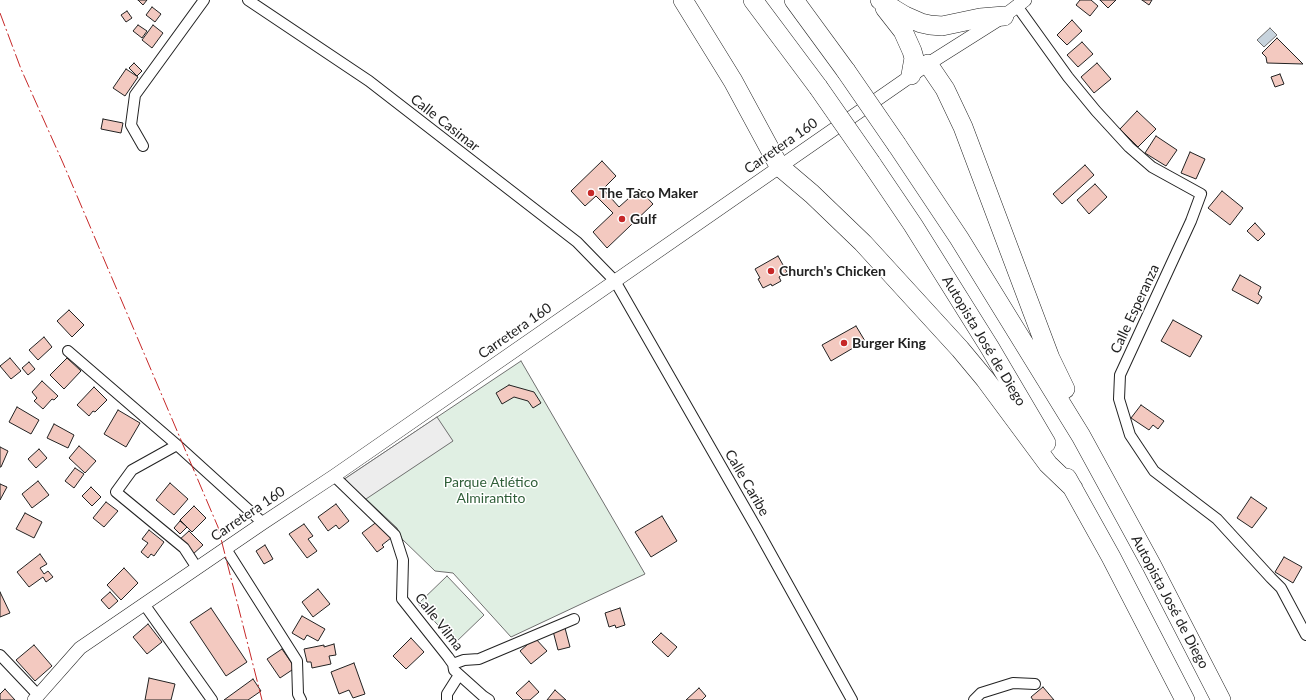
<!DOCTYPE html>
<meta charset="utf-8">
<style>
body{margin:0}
canvas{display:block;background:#fff}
</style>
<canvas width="1306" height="700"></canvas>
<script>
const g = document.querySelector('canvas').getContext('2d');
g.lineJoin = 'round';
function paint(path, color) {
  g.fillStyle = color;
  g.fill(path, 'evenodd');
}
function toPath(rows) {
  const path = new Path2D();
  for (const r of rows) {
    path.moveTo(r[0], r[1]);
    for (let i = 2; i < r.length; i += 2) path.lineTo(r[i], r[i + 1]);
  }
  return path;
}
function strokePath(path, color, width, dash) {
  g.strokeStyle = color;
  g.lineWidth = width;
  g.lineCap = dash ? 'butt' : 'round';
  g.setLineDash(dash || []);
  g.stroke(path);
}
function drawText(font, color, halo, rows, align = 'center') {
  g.font = font + ' Lato,sans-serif';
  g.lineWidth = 3;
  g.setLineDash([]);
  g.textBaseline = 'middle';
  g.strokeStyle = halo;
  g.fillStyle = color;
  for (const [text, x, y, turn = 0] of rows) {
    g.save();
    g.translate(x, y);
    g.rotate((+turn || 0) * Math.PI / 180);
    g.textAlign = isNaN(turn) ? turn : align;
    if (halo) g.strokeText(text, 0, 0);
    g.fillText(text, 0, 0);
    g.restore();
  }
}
const green = toPath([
 [521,361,645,574,511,637,453,573,435,571,402,539,397,528,366,499,348,485,343,480,521,361],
 [447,576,484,615,455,643,418,604,447,576]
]);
paint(green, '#e0efe3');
strokePath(green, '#6f6f6f', 1);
const parking = toPath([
 [437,417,453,441,366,499,348,485,343,480,437,417]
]);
paint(parking, '#ededed');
strokePath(parking, '#6f6f6f', 1);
const water = toPath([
 [1270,28,1277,35,1264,47,1257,40,1270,28]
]);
paint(water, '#c7d3dd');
strokePath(water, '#6f6f6f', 1);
const building = toPath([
 [138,0,147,0,143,5,138,0],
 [1080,0,1091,0,1098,6,1090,16,1076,5,1080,0],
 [1100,0,1116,0,1108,8,1100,0],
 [1142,0,1152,0,1149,5,1142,0],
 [152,7,161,14,155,22,146,15,152,7],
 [127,11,132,18,126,22,121,15,127,11],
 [1072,20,1082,31,1067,45,1057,35,1072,20],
 [138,25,147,31,142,38,133,31,138,25],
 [153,25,163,33,152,48,142,40,153,25],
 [1277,38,1303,64,1267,63,1266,57,1262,53,1277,38],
 [1082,42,1093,54,1078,67,1067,55,1082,42],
 [134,63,142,71,137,76,129,68,134,63],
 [1097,63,1111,79,1094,93,1081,77,1097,63],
 [126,69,138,77,125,96,113,88,126,69],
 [1280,74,1284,84,1275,87,1271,77,1280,74],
 [1137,111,1156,129,1138,147,1120,129,1137,111],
 [103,119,123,123,121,133,101,129,103,119],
 [1156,136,1177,150,1166,166,1145,153,1156,136],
 [1190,152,1205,159,1196,179,1181,173,1190,152],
 [602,161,616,176,603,189,619,207,639,189,653,204,607,248,593,232,613,213,596,196,585,206,571,191,602,161],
 [1085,165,1094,175,1062,204,1053,194,1085,165],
 [1095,184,1107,197,1089,214,1077,200,1095,184],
 [1222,191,1243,208,1230,225,1208,208,1222,191],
 [1255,223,1265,234,1258,241,1247,231,1255,223],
 [778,256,787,272,779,277,781,281,772,286,771,284,763,288,758,279,760,278,755,269,778,256],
 [1240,275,1261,287,1258,294,1262,297,1258,304,1232,290,1240,275],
 [69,310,84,325,72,337,57,321,69,310],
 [1173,320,1202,336,1190,357,1161,341,1173,320],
 [856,326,865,341,831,361,822,345,856,326],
 [44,337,52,347,38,360,29,350,44,337],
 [10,358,21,371,11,379,0,366,10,358],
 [67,358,81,371,64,389,50,375,67,358],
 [29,362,35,369,28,375,22,368,29,362],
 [42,381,58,396,54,400,52,399,43,409,34,401,37,398,32,392,42,381],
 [509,385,534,392,541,403,533,408,528,401,514,397,502,404,496,393,509,385],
 [94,387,107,400,95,412,93,411,89,416,77,405,94,387],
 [1141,405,1164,421,1158,429,1153,425,1149,430,1131,418,1141,405],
 [17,407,39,420,31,434,9,422,17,407],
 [118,410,140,423,126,447,104,434,118,410],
 [54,424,74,435,68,448,47,438,54,424],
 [79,446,96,461,85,473,69,458,79,446],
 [0,447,8,451,1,467,0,467,0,447],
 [39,449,47,458,36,468,28,459,39,449],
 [75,468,84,474,74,488,65,481,75,468],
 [38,481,49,495,32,508,22,494,38,481],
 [170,483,188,499,174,515,156,500,170,483],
 [0,484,7,487,0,500,0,484],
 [91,487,101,497,92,506,82,496,91,487],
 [1251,497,1267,508,1252,528,1237,518,1251,497],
 [106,502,118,511,104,527,93,518,106,502],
 [336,504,349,521,339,529,336,525,328,531,318,517,336,504],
 [194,506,206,518,192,532,180,520,194,506],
 [25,513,42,522,34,538,16,529,25,513],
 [662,516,677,541,651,557,635,532,662,516],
 [180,521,187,527,180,534,174,528,180,521],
 [378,521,391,538,382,545,384,547,377,552,362,533,378,521],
 [304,524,313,536,308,539,317,551,307,558,289,534,304,524],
 [149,530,164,542,154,556,151,554,148,558,141,552,148,543,142,539,149,530],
 [189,531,203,545,192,555,178,541,189,531],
 [265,545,273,559,264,564,256,551,265,545],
 [40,554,47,564,40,568,44,574,48,571,53,577,46,582,43,577,29,587,17,572,40,554],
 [1284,557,1302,567,1293,583,1275,572,1284,557],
 [124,568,138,583,121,600,107,585,124,568],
 [318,589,330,604,313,617,302,602,318,589],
 [0,592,10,613,0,617,0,592],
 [110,592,118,601,109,609,101,600,110,592],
 [211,608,247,662,226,676,190,622,211,608],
 [620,608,625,625,616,628,615,625,609,627,605,613,620,608],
 [302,616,325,629,318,641,307,635,304,640,292,633,302,616],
 [148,624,162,642,147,654,133,637,148,624],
 [565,628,570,647,558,650,553,631,565,628],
 [661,633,677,647,668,657,652,642,661,633],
 [411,638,424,652,406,669,393,656,411,638],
 [535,638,547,651,531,664,520,651,535,638],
 [334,644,336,655,329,656,331,664,312,668,311,662,307,662,304,649,324,645,324,647,334,644],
 [34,645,52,666,35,681,16,660,34,645],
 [282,649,295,668,280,678,267,659,282,649],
 [354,663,365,694,353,698,349,690,339,694,331,672,354,663],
 [149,678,175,684,171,700,145,700,149,678],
 [253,679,261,691,248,700,224,700,253,679],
 [529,681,539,692,530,700,523,700,516,693,529,681],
 [1043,687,1054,700,1033,700,1031,697,1043,687],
 [699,688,706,696,702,700,686,700,699,688],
 [5,689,15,700,0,700,0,694,5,689],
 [555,690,566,700,547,700,555,690]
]);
paint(building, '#f3c9c0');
strokePath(building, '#222', 1);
const minor = toPath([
 [248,0,369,81,577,242,615,281,757,529,852,700],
 [1017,6,1068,77,1096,111,1129,147,1152,167,1201,194,1191,221,1120,375,1119,399,1130,435,1154,471,1217,519,1271,578,1281,588,1306,635],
 [143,146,131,125,135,95,204,0],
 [68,351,177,445,263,523],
 [177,445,132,470,116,492,184,548,197,568],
 [334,476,395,535,403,560,402,599,448,657,453,664,454,670,483,696,489,700],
 [226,549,297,661,298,694,301,700],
 [144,604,212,700],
 [0,655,38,695],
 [453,664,464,660,479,659,574,619],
 [447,700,447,694,459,675],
 [974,700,981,693,1013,683,1035,684]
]);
const tertiary = toPath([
 [34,700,80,648,263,523,334,476,928,64,1004,16,1025,0]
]);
const motorway = toPath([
 [683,0,733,81,779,166,812,194,863,243,960,349,985,379,1048,464,1073,488],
 [753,0,818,87],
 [794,0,846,71],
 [880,0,895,10,905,16,921,23,930,25,942,26,980,18,1004,16],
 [885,8,903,31,912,51,914,58,911,75],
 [928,64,945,89,963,127,1050,358,1065,389],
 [897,145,959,238,1081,436,1152,566,1221,700],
 [871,163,913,225,990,348,1046,443],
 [1067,478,1111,557,1185,700]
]);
strokePath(minor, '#222', 12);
strokePath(tertiary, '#222', 14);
strokePath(motorway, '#222', 20);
strokePath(minor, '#fff', 10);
strokePath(tertiary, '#fff', 13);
strokePath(motorway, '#fff', 19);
const motorwayBridge = toPath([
 [846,71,897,145],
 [818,87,871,163]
]);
strokePath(motorwayBridge, '#222', 20, []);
strokePath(motorwayBridge, '#fff', 19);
strokePath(toPath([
 [0,13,21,69,63,163,218,527,262,700]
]), '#c62828', 1, [14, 3, 2, 3]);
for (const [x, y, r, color] of [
 [591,193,4,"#c62828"],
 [622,219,4,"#c62828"],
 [771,271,4,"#c62828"],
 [844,343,4,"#c62828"]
]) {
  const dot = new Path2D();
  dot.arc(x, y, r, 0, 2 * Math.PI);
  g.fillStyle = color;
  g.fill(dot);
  strokePath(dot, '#fff', 1.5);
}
drawText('14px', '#222', '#fff', [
 ["Calle Casimar",445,123,38],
 ["Carretera 160",781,146,-35],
 ["Calle Esperanza",1135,309,-65],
 ["Carretera 160",515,331,-35],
 ["Autopista José de Diego",984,341,59],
 ["Calle Caribe",747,483,60],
 ["Carretera 160",248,514,-34],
 ["Autopista José de Diego",1170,602,62],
 ["Calle Vilma",439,622,52]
]);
drawText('bold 14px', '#222', '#fff', [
 ["The Taco Maker",599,193],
 ["Gulf",630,219],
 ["Church's Chicken",779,271],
 ["Burger King",852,343]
], 'left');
drawText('14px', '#2f5e38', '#fff', [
 ["Parque Atlético",491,482],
 ["Almirantito",491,498]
]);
</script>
